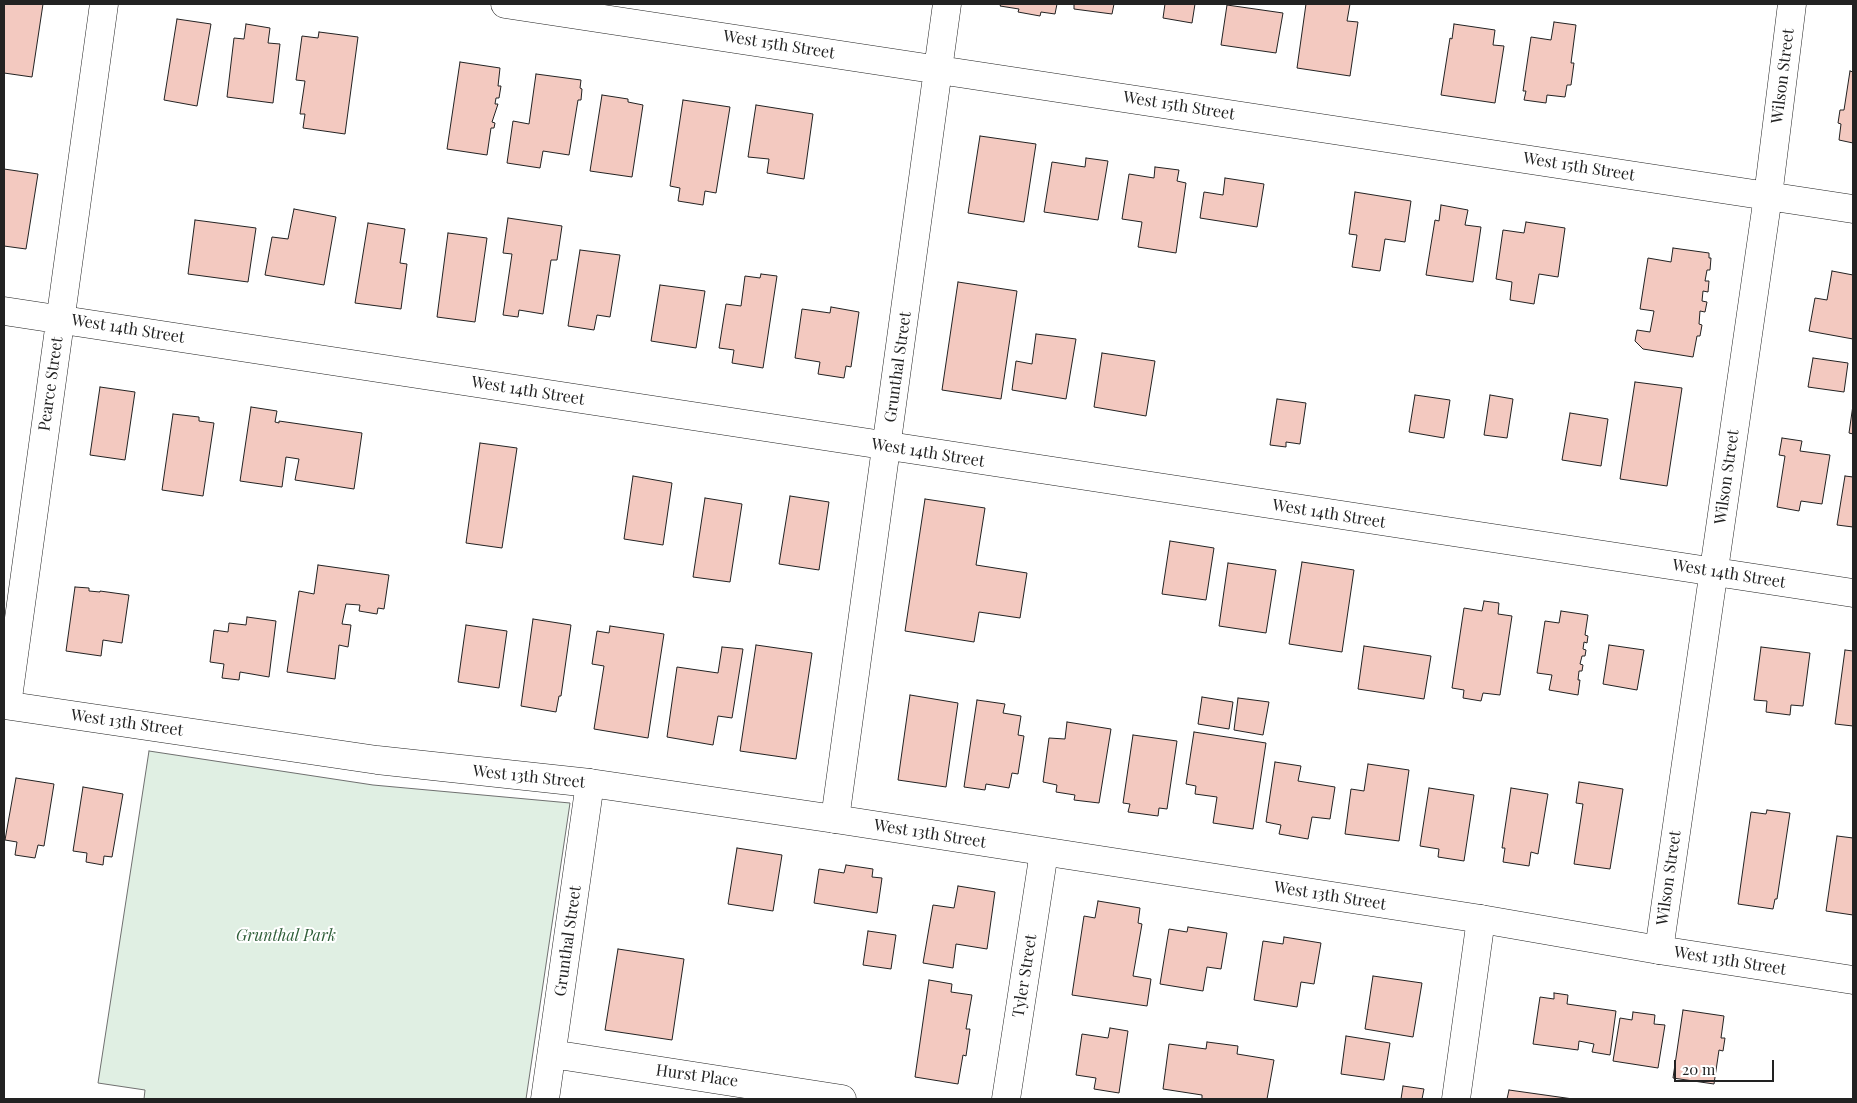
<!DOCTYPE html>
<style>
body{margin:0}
#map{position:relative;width:1857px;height:1103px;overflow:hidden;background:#fff;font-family:"Playfair Display",serif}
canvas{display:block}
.frame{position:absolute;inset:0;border:5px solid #222;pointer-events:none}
.scale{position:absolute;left:1674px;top:1060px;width:100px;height:22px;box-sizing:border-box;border:2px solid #222;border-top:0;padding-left:6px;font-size:15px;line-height:18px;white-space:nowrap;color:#222;-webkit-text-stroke:4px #fff;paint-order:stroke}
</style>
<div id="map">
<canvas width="1857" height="1103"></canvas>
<div class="frame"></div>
<div class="scale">20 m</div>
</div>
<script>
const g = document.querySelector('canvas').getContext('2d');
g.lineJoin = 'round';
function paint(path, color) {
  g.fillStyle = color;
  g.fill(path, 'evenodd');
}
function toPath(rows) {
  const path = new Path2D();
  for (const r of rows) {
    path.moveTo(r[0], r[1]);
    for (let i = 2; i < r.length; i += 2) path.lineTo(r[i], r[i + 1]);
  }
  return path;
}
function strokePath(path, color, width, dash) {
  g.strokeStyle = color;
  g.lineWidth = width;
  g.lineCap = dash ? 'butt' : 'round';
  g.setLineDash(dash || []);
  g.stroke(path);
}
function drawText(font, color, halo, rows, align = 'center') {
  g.font = font + ' "Playfair Display",serif';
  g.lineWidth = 4;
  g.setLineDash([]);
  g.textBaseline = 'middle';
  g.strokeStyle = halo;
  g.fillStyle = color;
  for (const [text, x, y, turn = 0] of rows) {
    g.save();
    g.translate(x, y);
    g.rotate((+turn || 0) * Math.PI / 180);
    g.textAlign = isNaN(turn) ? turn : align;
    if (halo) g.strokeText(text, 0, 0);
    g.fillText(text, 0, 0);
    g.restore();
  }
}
const green = toPath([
 [149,751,373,785,570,803,526,1099,144,1099,145,1090,98,1083,149,751]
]);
paint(green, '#e0efe3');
strokePath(green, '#6f6f6f', 1);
const building = toPath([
 [4,4,43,4,32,77,4,73,4,4],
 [1001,4,1057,4,1055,14,1041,12,1040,16,1018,12,1019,9,1000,6,1001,4],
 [1074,4,1114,4,1112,14,1074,9,1074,4],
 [1165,4,1195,4,1192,23,1163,18,1165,4],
 [1306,4,1350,4,1347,21,1358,22,1350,76,1297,68,1306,4],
 [1227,5,1283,13,1276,53,1221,45,1227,5],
 [177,19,211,24,197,106,164,100,177,19],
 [1554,22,1576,25,1571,63,1574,63,1571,85,1567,85,1565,97,1547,95,1546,103,1524,100,1526,91,1523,91,1531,37,1551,40,1554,22],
 [246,24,270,28,268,43,280,44,273,103,227,97,234,38,244,39,246,24],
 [1454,24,1495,30,1493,45,1504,46,1495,103,1441,95,1450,38,1452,39,1454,24],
 [319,32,358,37,345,134,303,128,305,114,300,114,305,81,296,80,302,36,318,38,319,32],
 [460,62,500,68,498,86,501,86,499,98,496,98,495,104,498,104,492,122,495,123,494,128,491,128,487,155,447,149,460,62],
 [1850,71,1853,72,1853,143,1839,140,1841,124,1838,123,1840,110,1844,110,1850,71],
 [536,74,581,80,580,88,582,89,581,100,578,100,569,155,543,151,540,168,507,163,513,121,529,124,536,74],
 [602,95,628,99,628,102,643,105,632,177,590,171,602,95],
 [683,100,730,107,716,193,705,191,703,205,678,201,680,188,670,186,683,100],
 [756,105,813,114,804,179,767,173,769,159,748,157,756,105],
 [980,136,1036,144,1024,222,968,213,980,136],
 [1086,158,1108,161,1098,220,1044,212,1052,162,1085,167,1086,158],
 [1155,167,1179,170,1177,181,1186,183,1176,253,1138,247,1142,222,1122,219,1129,174,1154,178,1155,167],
 [4,169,38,174,26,249,4,246,4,169],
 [1225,178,1264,184,1257,227,1200,218,1204,192,1223,195,1225,178],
 [1355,192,1411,201,1405,242,1385,239,1380,271,1352,267,1357,235,1349,234,1355,192],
 [1441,205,1468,210,1465,225,1481,227,1473,282,1426,275,1435,220,1439,221,1441,205],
 [294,209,336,217,324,285,265,275,272,237,288,239,294,209],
 [508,218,562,226,557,260,551,260,543,314,519,310,518,317,503,315,512,254,503,253,508,218],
 [195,220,256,228,248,282,188,274,195,220],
 [1526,222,1565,228,1558,277,1539,274,1534,304,1510,300,1512,282,1496,279,1503,230,1524,233,1526,222],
 [368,223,405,229,400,263,407,264,401,309,355,303,368,223],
 [448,233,487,238,475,322,437,317,448,233],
 [1673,248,1709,253,1709,258,1711,258,1710,270,1707,270,1705,281,1709,281,1708,292,1703,291,1702,301,1707,302,1705,312,1700,311,1699,324,1702,325,1700,336,1697,336,1693,357,1643,349,1635,341,1637,330,1650,332,1654,311,1640,309,1648,258,1671,262,1673,248],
 [580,250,620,255,610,317,597,315,594,330,568,326,580,250],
 [1832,271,1853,275,1853,339,1809,331,1815,298,1827,300,1832,271],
 [761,274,777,276,763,368,732,363,734,350,719,348,726,304,741,306,745,276,760,278,761,274],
 [958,282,1017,291,1001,399,942,390,958,282],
 [660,285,705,291,696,348,651,341,660,285],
 [831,307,859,312,851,367,846,366,844,378,818,374,820,362,795,358,802,309,830,313,831,307],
 [1036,334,1076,339,1066,399,1012,390,1016,361,1032,364,1036,334],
 [1102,353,1155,361,1146,416,1094,407,1102,353],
 [1813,358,1848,363,1844,392,1808,387,1813,358],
 [1635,382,1682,388,1667,486,1620,479,1635,382],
 [100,387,135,392,125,460,90,455,100,387],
 [1415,395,1450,400,1444,438,1409,432,1415,395],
 [1490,395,1513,399,1507,438,1484,435,1490,395],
 [1277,399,1306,403,1300,444,1286,442,1286,447,1270,445,1277,399],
 [1853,405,1853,434,1849,433,1853,405],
 [251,407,277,411,275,422,279,423,279,421,362,433,354,489,295,480,299,459,286,457,282,487,240,481,251,407],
 [1570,413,1608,419,1601,466,1562,460,1570,413],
 [173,414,199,417,199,421,214,423,203,496,162,490,173,414],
 [1782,438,1802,441,1800,451,1830,455,1822,504,1801,501,1799,511,1777,507,1785,456,1779,455,1782,438],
 [480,443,517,448,502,548,466,543,480,443],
 [633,476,672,483,663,545,624,539,633,476],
 [1845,476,1853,477,1853,527,1837,525,1845,476],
 [790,496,829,502,819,570,779,564,790,496],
 [705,498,742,504,730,582,693,577,705,498],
 [925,499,985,508,976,565,1027,573,1020,618,979,612,974,642,905,631,925,499],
 [1170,541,1214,548,1206,600,1162,594,1170,541],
 [1302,562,1354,570,1342,652,1289,644,1302,562],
 [1228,563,1276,570,1266,633,1219,626,1228,563],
 [318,565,389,575,384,609,378,608,377,614,359,611,360,605,346,604,342,624,351,625,348,647,339,645,335,679,287,672,299,591,314,594,318,565],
 [75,587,89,588,89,591,100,592,100,591,129,595,122,643,103,640,101,656,66,651,75,587],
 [1484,601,1499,603,1498,614,1512,616,1500,695,1483,693,1481,701,1463,698,1464,690,1452,688,1464,608,1482,611,1484,601],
 [1561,611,1588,615,1585,635,1588,636,1587,643,1584,642,1583,649,1586,650,1585,656,1582,656,1580,664,1583,665,1582,671,1579,671,1578,680,1580,680,1578,695,1549,690,1552,675,1537,673,1545,621,1559,623,1561,611],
 [247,617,276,621,269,677,240,672,239,680,222,678,224,664,210,662,214,630,228,632,229,623,246,625,247,617],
 [533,619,571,625,561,696,559,696,556,712,521,706,533,619],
 [466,625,507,631,499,688,458,682,466,625],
 [610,626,664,634,648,738,594,729,604,666,592,664,597,631,609,633,610,626],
 [756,645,812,653,796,759,740,751,756,645],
 [1609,645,1644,650,1637,690,1603,684,1609,645],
 [1364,646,1431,656,1424,699,1358,689,1364,646],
 [722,647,743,649,732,718,718,716,713,745,667,737,677,667,718,673,722,647],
 [1761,647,1810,653,1803,706,1791,705,1790,715,1766,712,1767,701,1754,700,1761,647],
 [1845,650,1853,651,1853,726,1835,724,1845,650],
 [910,695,958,703,946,787,898,780,910,695],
 [1202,697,1233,702,1229,729,1198,724,1202,697],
 [1238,698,1269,702,1263,735,1234,730,1238,698],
 [977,700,1005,704,1003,713,1021,716,1018,735,1024,736,1018,774,1012,773,1009,788,986,784,985,790,964,787,977,700],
 [1067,722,1111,729,1099,803,1074,800,1075,795,1056,792,1057,785,1043,782,1049,738,1065,739,1067,722],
 [1194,732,1266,743,1253,829,1213,823,1217,797,1195,794,1196,786,1186,784,1194,732],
 [1133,735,1177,741,1167,809,1159,808,1158,816,1128,812,1130,804,1123,803,1133,735],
 [1275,762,1301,766,1298,781,1335,787,1330,819,1312,817,1308,839,1279,834,1281,825,1266,822,1275,762],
 [1368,764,1409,770,1399,841,1345,834,1351,789,1364,791,1368,764],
 [16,778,54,784,44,846,38,845,35,858,15,855,17,842,5,840,16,778],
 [1579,782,1623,789,1610,869,1574,864,1583,804,1576,803,1579,782],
 [83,787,123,794,112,857,104,856,103,865,86,862,87,853,73,851,83,787],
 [1429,788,1474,795,1464,861,1438,857,1439,849,1420,846,1429,788],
 [1511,788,1548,794,1538,854,1531,852,1529,866,1503,862,1505,848,1502,848,1511,788],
 [1767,810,1790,813,1777,899,1775,899,1773,909,1738,904,1751,812,1766,814,1767,810],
 [1837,836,1853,838,1853,915,1826,911,1837,836],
 [737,848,782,855,773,911,728,904,737,848],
 [846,865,873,869,872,877,882,878,877,913,814,903,819,869,844,873,846,865],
 [958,886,995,892,987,949,956,944,953,968,923,963,933,905,954,908,958,886],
 [1098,901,1140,908,1138,923,1142,924,1133,976,1151,979,1147,1006,1072,995,1084,916,1095,918,1098,901],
 [1188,927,1227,933,1221,969,1207,967,1203,991,1160,984,1169,929,1187,932,1188,927],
 [868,931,896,935,891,969,863,965,868,931],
 [1284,937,1321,943,1314,984,1301,982,1297,1007,1254,1000,1263,941,1283,944,1284,937],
 [618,949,684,959,672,1040,605,1030,618,949],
 [1373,976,1422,983,1413,1037,1365,1029,1373,976],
 [929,980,952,984,951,992,972,995,966,1029,970,1029,966,1056,963,1055,958,1084,915,1077,929,980],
 [1554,993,1568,995,1567,1004,1616,1011,1610,1055,1592,1052,1594,1044,1579,1041,1578,1050,1533,1044,1540,997,1554,999,1554,993],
 [1683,1010,1724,1016,1721,1038,1725,1038,1723,1051,1719,1050,1714,1084,1673,1078,1683,1010],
 [1633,1012,1655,1015,1654,1024,1665,1025,1658,1068,1613,1061,1620,1018,1632,1020,1633,1012],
 [1110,1028,1128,1031,1119,1093,1094,1089,1096,1078,1076,1075,1082,1034,1108,1038,1110,1028],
 [1346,1036,1390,1043,1384,1080,1341,1074,1346,1036],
 [1207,1042,1238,1046,1237,1054,1274,1060,1267,1099,1202,1099,1202,1095,1163,1089,1169,1044,1206,1049,1207,1042],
 [1403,1086,1424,1089,1422,1099,1401,1099,1403,1086],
 [1509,1090,1573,1099,1507,1099,1509,1090]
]);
paint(building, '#f3c9c0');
strokePath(building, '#222', 1);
const street = toPath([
 [505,4,1853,209],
 [4,311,1853,593],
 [7,705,104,4],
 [835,819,947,4],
 [1659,950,1768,196,1792,4],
 [552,1054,842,1099],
 [545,1099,590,783],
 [1006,1099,1044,852],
 [1456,1099,1481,919]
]);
const secondary = toPath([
 [4,705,377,760,590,783,835,819,1481,919,1659,950,1853,980]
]);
strokePath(street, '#222', 29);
strokePath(secondary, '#222', 29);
strokePath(street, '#fff', 28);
strokePath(secondary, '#fff', 28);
drawText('16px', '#222', '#fff', [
 ["West 15th Street",779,45,9],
 ["Wilson Street",1783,76,-83],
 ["West 15th Street",1179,106,9],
 ["West 15th Street",1579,167,9],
 ["West 14th Street",128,329,9],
 ["Grunthal Street",898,367,-82],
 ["Pearce Street",51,384,-82],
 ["West 14th Street",528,391,9],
 ["West 14th Street",928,453,9],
 ["Wilson Street",1727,477,-82],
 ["West 14th Street",1329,514,9],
 ["West 14th Street",1729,574,9],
 ["West 13th Street",127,723,8],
 ["West 13th Street",529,777,6],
 ["West 13th Street",930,834,9],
 ["Wilson Street",1669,878,-82],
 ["West 13th Street",1330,896,9],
 ["Grunthal Street",568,941,-82],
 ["West 13th Street",1730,961,9],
 ["Tyler Street",1025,976,-81],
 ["Hurst Place",697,1076,8]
]);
drawText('italic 16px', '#2f5e38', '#fff', [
 ["Grunthal Park",286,936]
]);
</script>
